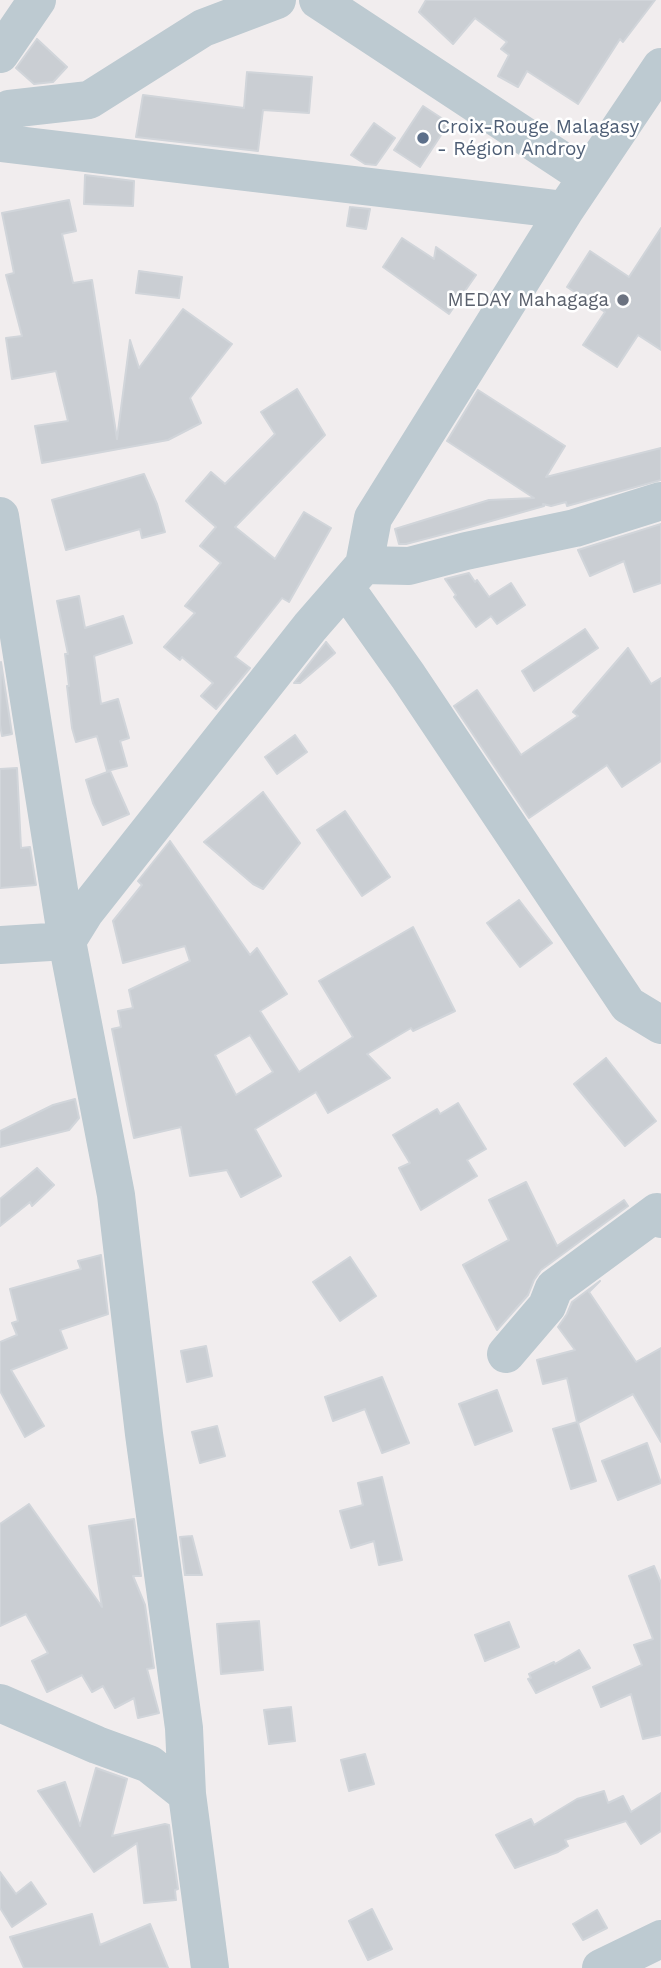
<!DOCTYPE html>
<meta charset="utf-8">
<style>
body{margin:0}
canvas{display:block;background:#f1edee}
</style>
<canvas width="661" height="1968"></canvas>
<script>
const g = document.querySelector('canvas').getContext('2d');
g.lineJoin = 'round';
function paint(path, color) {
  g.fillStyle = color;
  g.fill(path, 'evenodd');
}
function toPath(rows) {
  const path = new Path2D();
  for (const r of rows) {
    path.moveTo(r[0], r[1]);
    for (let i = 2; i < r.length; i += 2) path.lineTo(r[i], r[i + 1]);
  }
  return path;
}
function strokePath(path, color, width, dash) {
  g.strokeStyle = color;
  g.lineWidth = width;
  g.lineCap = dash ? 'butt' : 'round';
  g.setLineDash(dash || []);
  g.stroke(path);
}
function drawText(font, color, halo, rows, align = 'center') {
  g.font = font + ' "Work Sans",sans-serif';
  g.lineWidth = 5;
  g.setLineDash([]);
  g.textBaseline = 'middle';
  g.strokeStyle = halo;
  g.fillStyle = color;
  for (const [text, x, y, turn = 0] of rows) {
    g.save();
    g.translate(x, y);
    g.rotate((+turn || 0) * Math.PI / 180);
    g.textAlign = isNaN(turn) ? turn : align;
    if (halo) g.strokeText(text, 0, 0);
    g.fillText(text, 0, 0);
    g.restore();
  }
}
const building = toPath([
 [426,0,655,0,623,42,620,39,578,104,527,71,518,87,498,76,509,55,501,49,507,42,475,18,453,44,419,12,426,0],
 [37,39,67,67,53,82,34,84,16,68,37,39],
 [247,72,312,77,309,113,263,110,258,151,136,137,143,95,244,108,247,72],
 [423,106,449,123,420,167,394,150,423,106],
 [374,123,395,138,376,165,365,164,351,155,374,123],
 [85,175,134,181,133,206,84,204,85,175],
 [69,200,76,231,62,234,73,283,92,280,117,439,130,340,139,368,183,309,232,344,190,398,201,423,168,440,42,463,35,426,68,421,56,371,12,379,6,338,22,336,6,275,14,273,2,213,69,200],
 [350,207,370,209,366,229,347,226,350,207],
 [661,228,661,350,638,335,617,367,583,345,605,312,567,287,590,251,629,277,661,228],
 [402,238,434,259,436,247,476,275,449,314,383,267,402,238],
 [139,271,182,277,179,298,136,293,139,271],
 [297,389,325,435,235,527,275,559,304,512,331,528,289,602,282,598,235,657,250,668,216,709,201,696,213,683,182,657,180,660,164,647,195,613,185,606,221,563,200,546,216,527,186,501,211,472,225,484,275,434,261,412,297,389],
 [478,390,565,446,546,477,661,448,661,480,567,506,566,502,551,506,543,504,544,506,463,529,406,544,399,544,395,529,489,500,534,498,447,441,478,390],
 [144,474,157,504,165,532,142,538,140,529,66,550,52,500,144,474],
 [661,524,661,583,634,592,624,561,590,576,578,550,661,524],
 [469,573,475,582,477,580,489,597,511,583,525,605,497,624,491,616,476,627,454,597,456,595,445,579,469,573],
 [79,596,85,628,123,616,132,643,94,656,101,704,118,699,129,738,120,741,127,766,107,771,97,736,76,742,72,728,67,686,69,686,65,654,68,654,57,601,79,596],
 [585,629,598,648,534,691,522,671,585,629],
 [326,642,335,653,300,683,294,683,326,642],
 [628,648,651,684,661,678,661,761,622,787,607,765,529,818,454,706,477,690,521,755,578,716,573,712,628,648],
 [1,662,12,734,2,736,0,725,1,662],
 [295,735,307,752,277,774,265,757,295,735],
 [17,768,21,848,30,847,36,885,0,888,0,769,17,768],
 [110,771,129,814,103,825,93,803,86,780,110,771],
 [263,792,300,843,263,889,253,884,204,842,263,792],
 [345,811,390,877,362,896,317,830,345,811],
 [170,841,250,955,257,948,287,994,260,1011,299,1072,353,1037,319,981,413,927,455,1011,413,1031,411,1028,367,1054,390,1078,328,1113,316,1092,255,1129,281,1176,241,1197,227,1170,190,1176,181,1127,134,1138,130,1119,112,1029,121,1027,118,1011,133,1008,129,990,190,961,185,946,123,963,113,921,142,885,138,881,170,841],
 [250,1035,273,1072,236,1095,215,1055,250,1035],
 [519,900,552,943,520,967,487,923,519,900],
 [606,1058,656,1121,625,1146,574,1084,606,1058],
 [75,1099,79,1118,69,1130,0,1147,0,1131,53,1105,75,1099],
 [458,1103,486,1149,467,1160,477,1176,421,1210,399,1168,410,1163,393,1135,437,1109,440,1114,458,1103],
 [37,1168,54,1185,32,1206,30,1202,0,1226,0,1199,37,1168],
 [526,1182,557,1246,624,1200,628,1206,541,1270,534,1280,528,1295,497,1330,463,1265,509,1240,489,1200,526,1182],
 [101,1255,108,1314,60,1330,67,1348,11,1370,44,1426,25,1437,0,1391,0,1342,17,1335,12,1323,18,1321,10,1289,81,1269,78,1261,101,1255],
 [350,1257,376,1296,340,1321,313,1282,350,1257],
 [600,1281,589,1292,636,1362,661,1348,661,1442,633,1394,578,1423,596,1481,571,1489,553,1429,577,1422,567,1378,543,1384,537,1360,575,1350,558,1327,567,1314,572,1302,600,1281],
 [206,1346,212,1376,187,1382,181,1351,206,1346],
 [382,1377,409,1443,382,1453,365,1409,333,1421,325,1397,382,1377],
 [497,1390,512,1431,475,1445,459,1404,497,1390],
 [217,1426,225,1456,200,1463,192,1432,217,1426],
 [647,1443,661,1483,618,1500,602,1461,647,1443],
 [382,1477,402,1560,379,1565,374,1541,351,1548,340,1511,363,1505,358,1483,382,1477],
 [29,1504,102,1607,89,1526,134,1519,141,1576,133,1576,145,1605,154,1668,147,1669,159,1713,138,1718,134,1698,115,1708,103,1686,92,1692,82,1675,47,1692,32,1661,48,1653,26,1614,0,1626,0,1524,29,1504],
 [192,1536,202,1575,185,1575,180,1537,192,1536],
 [654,1566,661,1583,661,1735,643,1739,631,1694,601,1707,593,1687,642,1665,634,1645,653,1639,629,1576,654,1566],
 [259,1621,263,1670,221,1674,217,1624,259,1621],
 [509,1622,519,1647,485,1661,475,1635,509,1622],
 [579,1650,590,1668,536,1693,528,1679,531,1678,529,1674,554,1662,555,1664,579,1650],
 [291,1707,295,1741,269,1744,264,1710,291,1707],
 [365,1754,374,1784,349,1791,341,1760,365,1754],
 [96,1768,127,1779,112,1836,165,1824,169,1825,178,1889,175,1890,176,1900,144,1903,137,1843,94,1872,38,1791,65,1782,80,1826,96,1768],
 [604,1791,608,1803,623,1796,631,1812,661,1793,661,1831,641,1844,626,1821,565,1840,568,1846,558,1852,515,1868,496,1835,531,1819,534,1825,577,1799,604,1791],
 [0,1872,16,1894,31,1882,46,1904,12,1927,0,1908,0,1872],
 [372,1909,392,1949,368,1960,349,1921,372,1909],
 [597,1910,607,1928,583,1940,573,1924,597,1910],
 [92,1914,100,1945,150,1924,168,1968,24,1968,10,1937,92,1914]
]);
paint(building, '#caced3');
strokePath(building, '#d1d5da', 2);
strokePath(toPath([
 [318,0,587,177],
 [0,54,37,0],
 [9,109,89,100,203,28,277,0],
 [1,143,565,210],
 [0,516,67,941,116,1195,144,1434,184,1728,187,1794,210,1968],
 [364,565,409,566,466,551,575,528,661,501],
 [345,587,408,676,628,1005,661,1025],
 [0,945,67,941,85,912,310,627,364,565,373,518,565,210,661,67],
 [506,1354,547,1306,554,1288,657,1212,661,1219],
 [0,1703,97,1745,149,1764,187,1794],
 [601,1968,661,1939]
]), '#bdcad1', 38);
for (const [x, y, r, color] of [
 [423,138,7,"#5c6f8a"],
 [623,300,7,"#6b7280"]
]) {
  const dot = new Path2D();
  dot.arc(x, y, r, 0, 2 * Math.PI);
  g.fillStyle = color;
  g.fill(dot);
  strokePath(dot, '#fff', 2.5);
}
drawText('19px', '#4e5e75', '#fff', [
 ["Croix-Rouge Malagasy",437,127],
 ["- Région Androy",437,149]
], 'left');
drawText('19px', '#5b616d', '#fff', [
 ["MEDAY Mahagaga",609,300]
], 'right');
</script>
